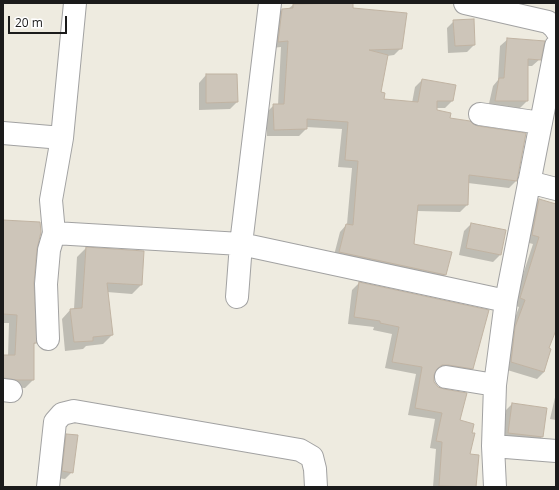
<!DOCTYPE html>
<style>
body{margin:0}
#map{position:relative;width:559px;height:490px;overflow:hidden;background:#eeebe0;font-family:"Open Sans",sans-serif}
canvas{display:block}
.frame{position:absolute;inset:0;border:4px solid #1b1b1b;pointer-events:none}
.scale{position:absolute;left:8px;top:16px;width:59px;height:18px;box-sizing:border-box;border:2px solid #1b1b1b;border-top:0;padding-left:5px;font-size:12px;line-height:14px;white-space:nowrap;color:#1b1b1b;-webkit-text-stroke:3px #fff;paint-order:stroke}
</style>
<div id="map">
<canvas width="559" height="490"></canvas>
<div class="frame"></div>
<div class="scale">20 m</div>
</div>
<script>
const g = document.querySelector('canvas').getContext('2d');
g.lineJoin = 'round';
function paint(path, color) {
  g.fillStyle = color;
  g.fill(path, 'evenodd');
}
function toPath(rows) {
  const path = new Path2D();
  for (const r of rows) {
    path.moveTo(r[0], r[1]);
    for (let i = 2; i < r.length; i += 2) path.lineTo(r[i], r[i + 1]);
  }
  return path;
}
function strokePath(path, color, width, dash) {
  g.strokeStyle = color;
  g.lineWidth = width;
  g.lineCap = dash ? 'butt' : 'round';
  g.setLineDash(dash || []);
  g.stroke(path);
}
paint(toPath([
 [322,3,352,3,352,8,401,48,394,55,387,56,380,93,383,99,412,103,415,87,422,80,452,101,445,108,436,108,435,110,449,119,516,181,509,188,468,183,467,205,460,212,417,211,413,244,450,253,445,275,438,282,333,259,340,232,347,224,352,168,338,167,342,129,306,127,306,129,299,136,267,136,267,112,274,105,278,105,281,47,271,48,275,17,282,10,288,9,293,5,320,5],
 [454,21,474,45,467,52,448,53,447,28],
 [508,39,540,59,532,66,527,66,527,101,520,108,488,108,493,86,498,80,500,46],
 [206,75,236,75,237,102,230,109,199,110,199,83],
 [539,200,556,213,556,327,548,349,544,372,537,379,504,369,509,334,519,307,513,305,533,244,525,242,532,207],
 [3,221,36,249,33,283,36,343,33,345,33,380,25,388,3,387,3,356,8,356,9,323,3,323],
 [471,224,500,255,493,262,459,255,464,231],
 [86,248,141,285,132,294,107,292,112,335,103,344,86,346,83,349,65,351,62,319,71,309,74,309,77,257],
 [359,283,472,368,465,375,440,371,434,372,434,382,459,421,469,455,478,456,475,487,433,487,436,449,430,448,435,419,408,415,416,374,385,368,392,334,373,330,374,327,348,324,352,290],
 [556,393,556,420,550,419],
 [512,404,546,409,542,437,535,444,501,440,505,411],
 [67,435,72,472,65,479,56,478,59,442]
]), '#0003');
const building = toPath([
 [353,3,353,8,407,13,402,49,369,50,388,55,381,92,385,93,384,99,418,102,422,79,456,85,453,101,437,101,437,110,451,113,450,118,470,121,473,124,478,126,526,133,517,181,469,175,468,205,418,205,414,244,452,252,446,275,339,252,346,224,353,225,358,161,345,160,348,122,307,119,307,129,274,130,273,104,284,104,288,41,278,42,282,9,293,8,293,4,353,3],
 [474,19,475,45,455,46,453,20,474,19],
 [507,38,545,41,541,60,528,59,528,101,495,101,499,78,504,78,507,38],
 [206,74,237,74,238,102,206,103,206,74],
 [539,199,556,204,556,330,549,348,551,349,544,372,511,362,515,327,525,300,520,298,539,237,532,235,539,199],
 [3,220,40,222,41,232,37,249,34,283,37,343,34,343,34,380,17,380,3,378,3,355,15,355,17,315,3,314,3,220],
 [471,223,506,230,501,255,466,248,471,223],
 [86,247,144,251,142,285,107,283,113,335,93,337,93,341,74,342,70,309,82,308,86,247],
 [359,282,489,310,473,369,448,365,442,365,437,369,434,375,434,382,438,387,444,389,467,393,460,420,474,424,472,433,475,433,470,454,479,455,476,487,439,486,442,442,436,441,442,413,415,408,422,367,392,362,399,327,380,323,380,321,354,317,359,282],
 [512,403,547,408,543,437,508,433,512,403],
 [66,434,78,435,73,473,62,471,66,434]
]);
paint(building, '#cdc5b9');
strokePath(building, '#c0b3a2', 1);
const minor = toPath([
 [465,3,548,22,555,28,556,30],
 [480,114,541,123],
 [3,133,62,138,75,3],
 [62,138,51,200,54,233,241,244,506,301],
 [529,182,556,189],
 [237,297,241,244,270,3],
 [48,339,46,284,49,250,54,233],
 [446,377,495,385],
 [3,390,11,391],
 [493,446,556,451],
 [48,487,55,422,62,414,74,411,300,450,312,457,315,469,316,487],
 [495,487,493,446,495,385,506,301,556,46]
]);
strokePath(minor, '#a2a2a2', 24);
strokePath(minor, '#fff', 22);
</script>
